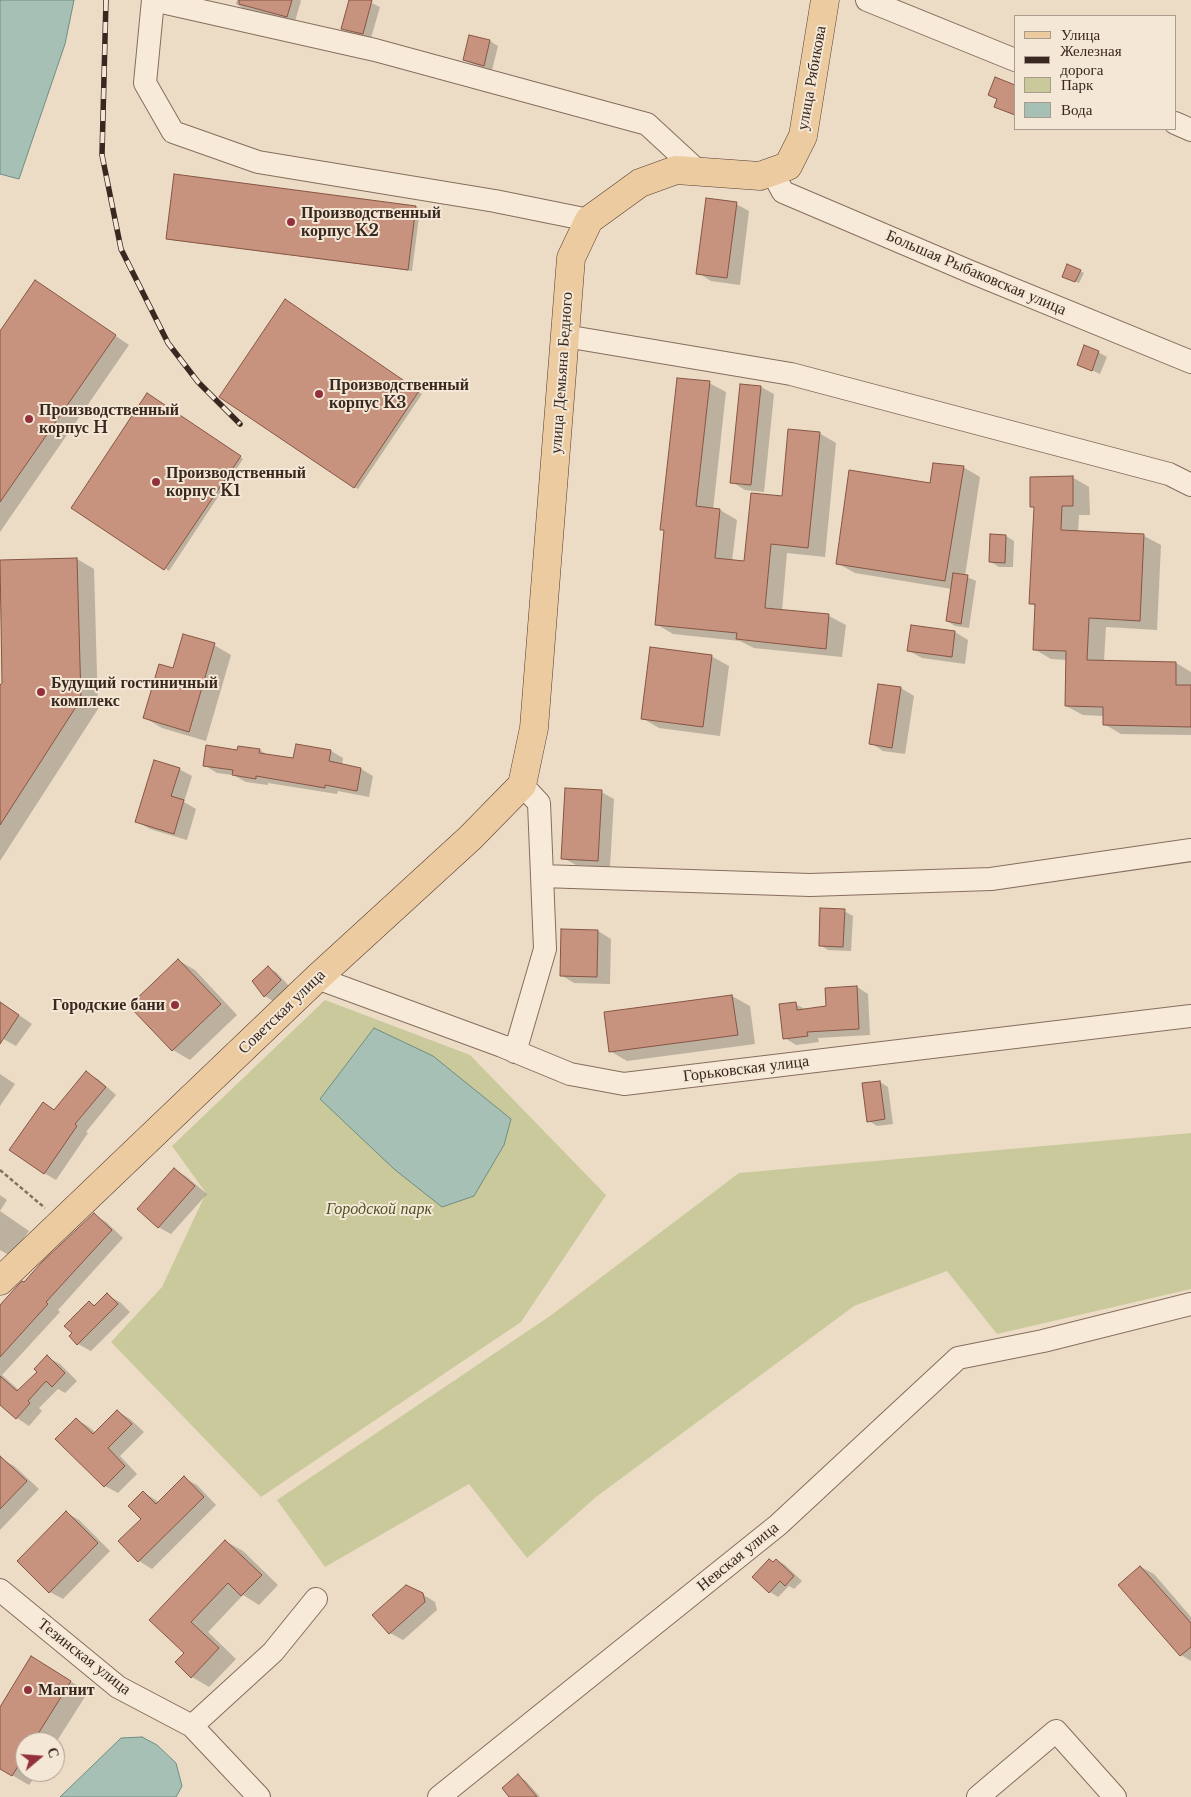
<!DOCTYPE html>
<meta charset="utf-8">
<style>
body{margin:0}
#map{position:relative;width:1191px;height:1797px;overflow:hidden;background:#ecdcc6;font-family:"Libre Baskerville",serif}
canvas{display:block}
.legend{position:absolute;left:1014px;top:15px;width:162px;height:115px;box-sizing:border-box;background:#f4e7d5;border:1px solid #a99b8d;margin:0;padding:6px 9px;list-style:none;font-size:15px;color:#382820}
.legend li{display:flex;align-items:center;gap:10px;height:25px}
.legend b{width:25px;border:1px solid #a99b8d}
.north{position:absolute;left:15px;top:1732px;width:50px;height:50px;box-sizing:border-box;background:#f4e7d5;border:1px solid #a99b8d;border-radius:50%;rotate:72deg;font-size:14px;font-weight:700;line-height:20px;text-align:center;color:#382820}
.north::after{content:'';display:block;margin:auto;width:18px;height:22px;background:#93303e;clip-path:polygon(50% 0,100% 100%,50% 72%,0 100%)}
</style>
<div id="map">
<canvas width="1191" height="1797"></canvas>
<ul class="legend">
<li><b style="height:6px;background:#edcba0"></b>Улица</li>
<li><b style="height:6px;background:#382820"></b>Железная дорога</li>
<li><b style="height:14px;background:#cac99b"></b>Парк</li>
<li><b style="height:14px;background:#a7c0b5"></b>Вода</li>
</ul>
<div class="north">С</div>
</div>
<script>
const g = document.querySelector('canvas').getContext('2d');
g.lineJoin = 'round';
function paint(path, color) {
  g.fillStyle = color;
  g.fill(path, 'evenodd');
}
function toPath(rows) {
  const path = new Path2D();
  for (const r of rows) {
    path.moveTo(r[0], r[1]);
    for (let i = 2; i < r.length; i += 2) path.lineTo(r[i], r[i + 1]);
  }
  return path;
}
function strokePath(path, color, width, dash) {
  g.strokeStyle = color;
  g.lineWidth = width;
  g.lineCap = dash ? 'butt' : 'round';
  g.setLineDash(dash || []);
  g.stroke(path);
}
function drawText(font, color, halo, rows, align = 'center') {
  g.font = font + ' "Libre Baskerville",serif';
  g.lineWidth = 4;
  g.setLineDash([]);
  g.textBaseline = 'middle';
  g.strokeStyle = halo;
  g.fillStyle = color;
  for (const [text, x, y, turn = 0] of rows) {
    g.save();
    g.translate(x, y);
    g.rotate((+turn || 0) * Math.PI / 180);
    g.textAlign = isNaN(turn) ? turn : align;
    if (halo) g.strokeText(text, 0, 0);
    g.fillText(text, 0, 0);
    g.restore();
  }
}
paint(toPath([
 [325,1000,470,1055,606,1195,521,1322,261,1497,111,1342,162,1287,206,1193,172,1146],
 [1191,1133,1191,1289,997,1334,947,1271,854,1306,596,1497,527,1558,469,1484,325,1567,277,1500,550,1316,739,1173]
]), '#cac99b');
const water = toPath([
 [0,0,74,0,65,44,19,179,0,174,0,0],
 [374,1028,433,1056,511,1119,504,1145,474,1196,442,1207,394,1169,320,1099,374,1028],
 [142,1737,157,1745,176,1763,182,1786,176,1797,60,1797,121,1738,142,1737]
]);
paint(water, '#a7c0b5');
strokePath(water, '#6e8e82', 1);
paint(toPath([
 [237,0,300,0,301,1,295,21,244,9,236,4],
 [350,0,365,0,380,7,371,38,350,33,342,28],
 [470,36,490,41,498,46,492,70,473,64,464,60],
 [176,176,416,207,420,209,412,271,171,240,167,238],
 [736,204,749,211,740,285,711,281,698,273],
 [1080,271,1084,273,1079,283,1067,278],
 [36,281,129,345,0,532,0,333],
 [289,303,422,394,358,489,354,487],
 [1098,352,1107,357,1100,374,1079,364],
 [709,383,726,392,713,510,720,510,737,520,732,561,745,562,819,433,836,443,825,557,787,553,782,611,829,616,846,625,842,657,754,648,740,641,673,634,656,624,665,531,661,529],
 [761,387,774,394,764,492,745,490,732,482],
 [151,397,243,459,169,571,72,508],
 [963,467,980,477,965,576,976,581,969,628,955,626,947,621,952,589,855,573,837,563,931,484],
 [1072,477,1089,487,1090,515,1079,515,1078,532,1144,536,1161,545,1157,630,1106,627,1104,661,1176,663,1191,672,1191,735,1121,734,1104,724,1104,716,1083,715,1066,706,1067,660,1051,659,1034,649,1037,607,1030,603,1035,508,1031,506],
 [1006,536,1014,541,1013,567,999,567,991,562],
 [77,559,94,569,98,709,0,861,0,688,3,683,0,561],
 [955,632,968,640,965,664,922,658,909,651],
 [214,645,231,655,206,741,162,728,145,718],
 [711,656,729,666,720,736,659,728,642,718],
 [901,688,914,696,905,754,883,751,871,743],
 [297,746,331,751,343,758,342,765,361,769,373,776,369,797,338,791,337,794,268,783,268,785,246,782,233,775,217,773,204,765,238,751,260,750,268,755,294,760],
 [179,769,192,776,184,802,196,809,187,840,150,829,137,821],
 [601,792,614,799,610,867,576,865,563,858],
 [844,911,853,916,851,951,828,950,820,945],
 [598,931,611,939,610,984,574,983,561,975],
 [178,960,195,970,237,1015,190,1060,173,1050],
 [268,968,276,972,289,986,273,1001,265,996],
 [857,987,868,994,870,1035,818,1038,819,1042,796,1045,785,1038,795,1004,807,1010,827,1008],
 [732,996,750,1006,755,1044,627,1061,610,1051,605,1013],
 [0,1002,32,1024,16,1046,0,1037],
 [86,1073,98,1079,116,1095,86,1132,88,1133,56,1180,44,1173,43,1103,55,1111],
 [0,1074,15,1084,0,1106],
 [880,1082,888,1087,893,1124,877,1126,869,1121],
 [174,1169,187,1177,207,1194,171,1234,158,1227],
 [0,1195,7,1200,0,1211,29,1231,11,1256,0,1250],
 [94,1215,106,1222,123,1238,58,1310,60,1312,2,1375,20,1391,38,1372,47,1357,60,1364,77,1381,65,1393,58,1389,39,1408,42,1411,29,1426,17,1418,0,1403,0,1307],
 [107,1295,120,1302,130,1312,91,1351,78,1344,71,1336,89,1302,96,1306],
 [117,1411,130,1419,144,1432,120,1456,137,1474,118,1493,105,1486,76,1419,89,1427,96,1433],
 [2,1459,14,1466,39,1489,0,1530,0,1461],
 [184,1478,197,1485,216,1505,152,1569,139,1561,120,1541,142,1519,143,1492,159,1502],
 [67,1513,79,1520,110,1551,63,1599,50,1592],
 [225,1541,243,1551,278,1585,259,1605,243,1595,208,1632,236,1659,209,1687,192,1677,185,1653,151,1620],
 [777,1560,785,1565,802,1581,794,1589,789,1586,778,1597,770,1592,754,1577],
 [1141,1567,1154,1574,1191,1617,1191,1661,1181,1655,1120,1585],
 [422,1594,435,1602,437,1610,403,1640,390,1633],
 [49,1668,88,1692,55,1744,55,1742,25,1742,25,1772,38,1772,29,1785,0,1768,0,1709],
 [518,1776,526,1781,540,1797,511,1797]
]), '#0003');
const building = toPath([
 [239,0,292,0,287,17,239,4,239,0],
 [349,0,372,0,363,34,341,29,349,0],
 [469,35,490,40,484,66,463,60,469,35],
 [995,77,1015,85,1015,115,994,107,997,99,988,95,995,77],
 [174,174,416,206,408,270,166,239,174,174],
 [706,198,737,202,727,278,696,274,706,198],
 [1067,264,1081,270,1075,282,1062,277,1067,264],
 [35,280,116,335,0,502,0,331,35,280],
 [285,299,419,391,354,488,219,397,285,299],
 [1084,345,1099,351,1092,371,1077,365,1084,345],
 [677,378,710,381,696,506,720,509,715,558,744,561,751,493,782,496,788,429,820,432,808,548,771,544,765,608,829,614,826,649,736,639,737,633,655,625,664,530,660,530,677,378],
 [740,384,761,386,751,485,730,483,740,384],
 [147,393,241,456,164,570,71,508,147,393],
 [933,463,964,466,945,581,836,564,849,470,930,483,933,463],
 [1073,476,1073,506,1062,506,1061,530,1144,534,1140,621,1089,618,1087,660,1176,662,1176,685,1191,685,1191,727,1103,725,1103,707,1065,706,1066,651,1033,650,1035,604,1029,604,1034,507,1030,507,1030,477,1073,476],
 [990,534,1006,535,1005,563,989,562,990,534],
 [77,558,81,699,0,825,0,685,2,683,0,560,77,558],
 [953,573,968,575,961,624,946,621,953,573],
 [911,625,955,631,952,657,907,651,911,625],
 [183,634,215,643,189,732,143,718,159,664,173,668,183,634],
 [650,647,712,655,703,727,641,719,650,647],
 [878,684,901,687,892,748,869,744,878,684],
 [296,744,331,750,329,761,361,768,357,791,325,785,325,788,256,776,256,779,232,775,233,770,203,766,206,745,237,750,238,746,260,749,259,753,293,758,296,744],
 [154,760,180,768,171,796,184,800,174,834,135,822,154,760],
 [565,788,602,790,598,861,561,859,565,788],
 [820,908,845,909,843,947,819,946,820,908],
 [561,929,598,930,597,977,560,976,561,929],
 [178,959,221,1004,172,1051,129,1006,178,959],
 [268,966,281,980,264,997,252,981,268,966],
 [857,986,859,1029,807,1032,808,1036,783,1039,779,1004,796,1002,797,1010,826,1006,825,988,857,986],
 [732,995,738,1035,609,1052,604,1012,732,995],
 [0,1002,19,1015,0,1044,0,1002],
 [86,1071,106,1087,75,1124,77,1126,44,1174,9,1150,43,1102,54,1110,86,1071],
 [880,1081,885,1119,867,1122,862,1083,880,1081],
 [174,1168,195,1186,158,1228,137,1209,174,1168],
 [94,1213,112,1230,46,1302,48,1304,0,1357,0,1305,18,1285,22,1281,24,1282,42,1262,94,1213],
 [107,1293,118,1304,77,1345,69,1336,72,1333,64,1326,89,1301,94,1306,107,1293],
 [47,1355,65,1373,52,1387,46,1381,28,1401,30,1403,16,1419,0,1405,0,1376,17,1391,37,1372,34,1369,47,1355],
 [117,1410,132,1424,108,1448,125,1466,104,1487,55,1439,76,1418,93,1434,117,1410],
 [0,1456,27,1481,0,1509,0,1456],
 [184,1476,204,1497,138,1562,118,1541,141,1519,128,1506,143,1491,156,1504,184,1476],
 [66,1511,98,1543,49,1593,17,1561,66,1511],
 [225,1540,262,1575,241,1596,228,1583,191,1622,219,1648,191,1678,175,1662,184,1653,149,1620,225,1540],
 [769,1559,773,1562,776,1559,794,1576,785,1586,780,1581,769,1593,752,1577,769,1559],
 [1140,1566,1191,1623,1191,1647,1180,1656,1118,1585,1140,1566],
 [406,1585,423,1593,425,1602,389,1634,372,1615,406,1585],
 [31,1656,71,1681,33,1742,25,1742,25,1755,12,1776,0,1769,0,1707,31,1656],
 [518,1774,537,1797,509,1797,502,1788,518,1774]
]);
paint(building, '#c8937e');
strokePath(building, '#855544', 1);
const minor = toPath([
 [153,0,375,50,647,124,699,172],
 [153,0,145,83,173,132,258,162,495,201,589,220],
 [867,0,1015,60],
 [1175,123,1191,130],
 [772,172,783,192,971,272,1191,362],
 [565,336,791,374,1169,474,1191,485],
 [542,876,810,885,991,879,1191,850],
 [317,978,502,1046,570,1074,624,1084,1191,1016],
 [515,1052,545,949,539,803,522,785],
 [0,1590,118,1687,192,1726,259,1797],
 [192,1726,273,1652,316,1599],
 [439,1797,778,1525,958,1358,1043,1341,1191,1304],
 [978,1797,1056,1731,1115,1797]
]);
const major = toPath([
 [0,1281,317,978,470,838,522,785,534,728,571,258,589,220,640,183,676,170,760,176,788,166,803,136,825,0]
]);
strokePath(minor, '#876d5d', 24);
strokePath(major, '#553d31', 29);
strokePath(toPath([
 [0,1170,45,1208]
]), '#876d5d', 2.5, [4, 2.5]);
strokePath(minor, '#f7ead9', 22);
strokePath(major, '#edcba0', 28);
const rail = toPath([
 [106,0,102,155,121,249,168,343,198,382,240,424]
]);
strokePath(rail, '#382820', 5.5);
strokePath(rail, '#f4e7d5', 4, [11]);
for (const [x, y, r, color] of [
 [291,222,5,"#93303e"],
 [319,394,5,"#93303e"],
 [29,419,5,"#93303e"],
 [156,482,5,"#93303e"],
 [41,692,5,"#93303e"],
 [175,1005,5,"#93303e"],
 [28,1690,5,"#93303e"]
]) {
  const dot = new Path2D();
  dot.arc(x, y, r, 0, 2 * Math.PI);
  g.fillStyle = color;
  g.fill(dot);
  strokePath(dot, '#f4e7d5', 2);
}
drawText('16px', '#382820', '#f4e7d5', [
 ["улица Рябикова",812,78,-80],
 ["Большая Рыбаковская улица",976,273,23],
 ["улица Демьяна Бедного",562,373,-86],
 ["Советская улица",282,1012,-44],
 ["Горьковская улица",746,1069,-7],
 ["Невская улица",738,1557,-39],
 ["Тезинская улица",84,1657,38]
]);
drawText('bold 16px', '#382820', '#f4e7d5', [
 ["Производственный",301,213],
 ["корпус K2",301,231],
 ["Производственный",329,385],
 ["корпус K3",329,403],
 ["Производственный",39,410],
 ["корпус H",39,428],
 ["Производственный",166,473],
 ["корпус K1",166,491],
 ["Будущий гостиничный",51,683],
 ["комплекс",51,701],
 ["Городские бани",165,1005,"right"],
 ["Магнит",38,1690]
], 'left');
drawText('italic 16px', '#4e5327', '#f4e7d5', [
 ["Городской парк",379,1209]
]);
</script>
